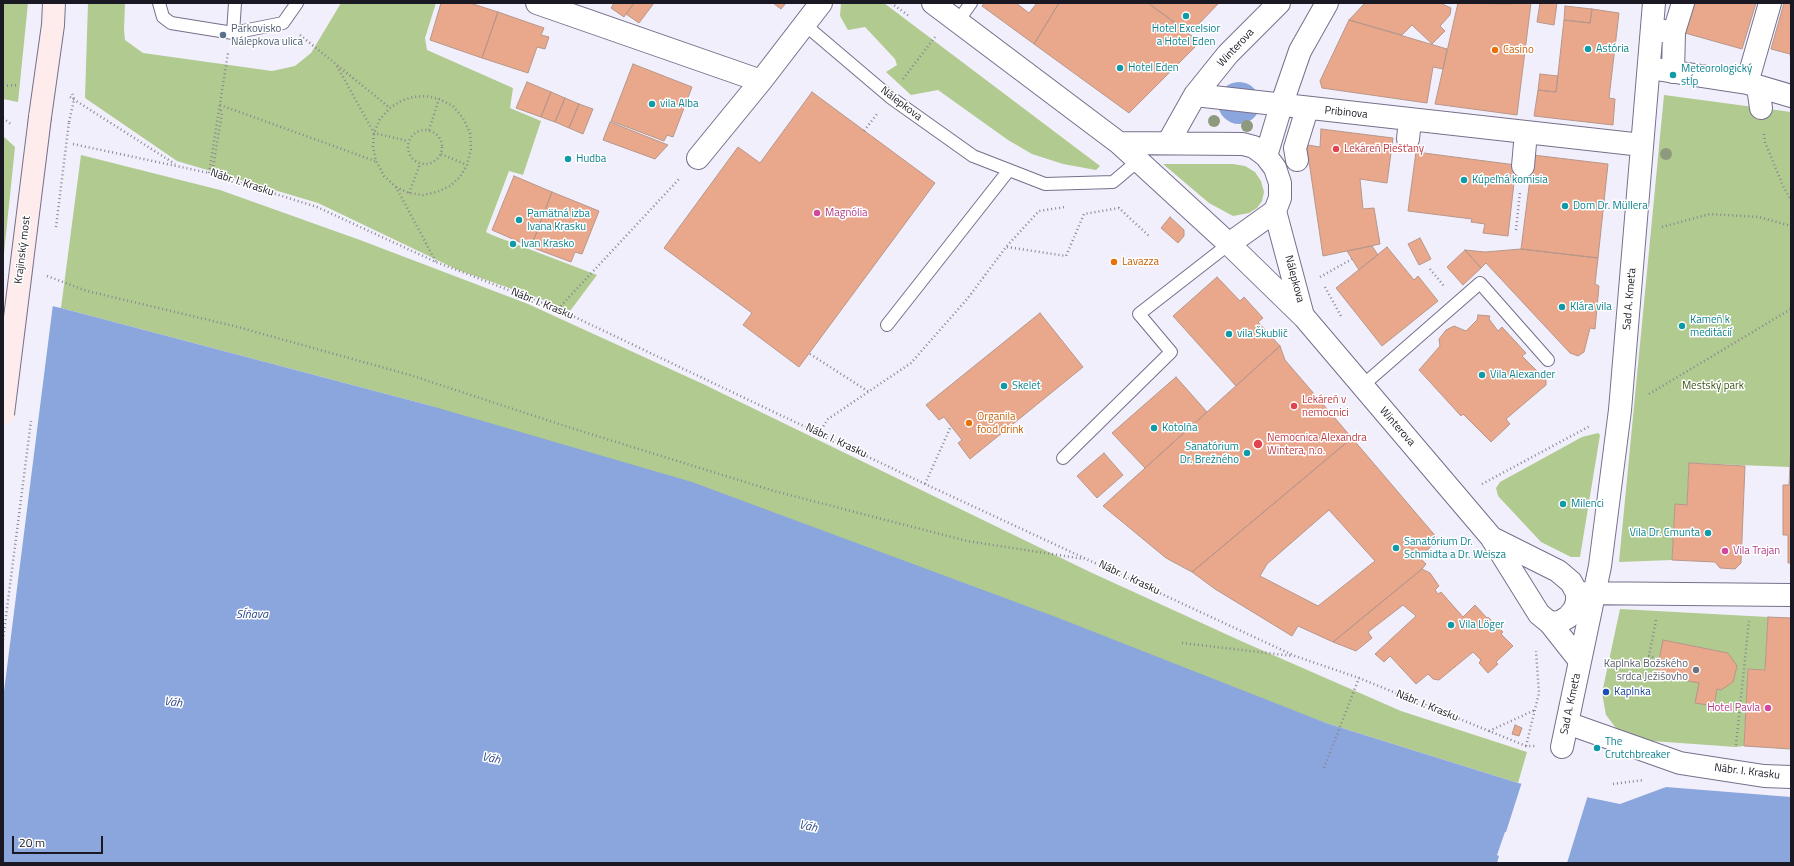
<!DOCTYPE html>
<meta charset="utf-8">
<style>
body{margin:0}
#map{position:relative;width:1794px;height:866px;overflow:hidden;background:#f2effc;font-family:"Titillium Web",sans-serif}
canvas{display:block}
.frame{position:absolute;inset:0;border:4px solid #1a1822;pointer-events:none}
.scale{position:absolute;left:12px;top:836px;width:91px;height:18px;box-sizing:border-box;border:2px solid #1a1822;border-top:0;padding-left:5px;font-size:12px;line-height:14px;white-space:nowrap;color:#1a1822;-webkit-text-stroke:3px #fff;paint-order:stroke}
</style>
<div id="map">
<canvas width="1794" height="866"></canvas>
<div class="frame"></div>
<div class="scale">20 m</div>
</div>
<script>
const g = document.querySelector('canvas').getContext('2d');
g.lineJoin = 'round';
function paint(path, color) {
  g.fillStyle = color;
  g.fill(path, 'evenodd');
}
function toPath(rows) {
  const path = new Path2D();
  for (const r of rows) {
    if (r.length === 3) {
      path.moveTo(r[0] + r[2], r[1]);
      path.arc(r[0], r[1], r[2], 0, 2 * Math.PI);
      continue;
    }
    path.moveTo(r[0], r[1]);
    for (let i = 2; i < r.length; i += 2) path.lineTo(r[i], r[i + 1]);
  }
  return path;
}
function strokePath(path, color, width, dash) {
  g.strokeStyle = color;
  g.lineWidth = width;
  g.lineCap = dash ? 'butt' : 'round';
  g.setLineDash(dash || []);
  g.stroke(path);
}
function drawText(font, color, halo, rows, align = 'center') {
  g.font = font + ' "Titillium Web",sans-serif';
  g.lineWidth = 3;
  g.setLineDash([]);
  g.textBaseline = 'middle';
  g.strokeStyle = halo;
  g.fillStyle = color;
  for (const [text, x, y, turn = 0] of rows) {
    g.save();
    g.translate(x, y);
    g.rotate((+turn || 0) * Math.PI / 180);
    g.textAlign = isNaN(turn) ? turn : align;
    if (halo) g.strokeText(text, 0, 0);
    g.fillText(text, 0, 0);
    g.restore();
  }
}
paint(toPath([
 [3,3,28,3,18,102,3,99],
 [88,3,125,3,124,30,125,40,143,53,272,71,295,66,311,53,341,3,436,3,425,38,427,50,513,88,510,108,541,121,523,175,509,171,486,232,492,235,597,275,570,311,549,302,458,270,318,203,177,161,85,98],
 [841,3,884,3,1100,166,1096,170,1063,164,1032,154,1008,140,938,90,911,95,886,72,897,65,895,59,865,27,848,30,840,16],
 [1664,95,1791,112,1790,467,1689,463,1687,505,1675,505,1672,560,1619,562],
 [3,136,15,147,3,263],
 [81,155,220,190,360,240,528,304,703,384,1090,572,1241,641,1401,711,1527,752,1518,783,1326,723,428,405,61,308],
 [1163,164,1233,164,1245,166,1255,172,1261,181,1264,192,1262,201,1257,208,1249,213,1233,216,1209,203],
 [1598,433,1600,435,1580,557,1571,557,1541,542,1498,496,1496,488,1500,482,1582,437],
 [1620,609,1768,617,1765,670,1748,669,1744,746,1736,747,1638,740,1616,728,1606,715,1602,693]
]), '#b0ca8f');
paint(toPath([
 [1239,103,21],
 [3,295,61,308,428,405,692,482,1056,617,1326,723,1518,783,1620,804,1666,787,1791,797,1791,863,3,863]
]), '#8ba6dd');
paint(toPath([
 [4,293,53,304,3,699,3,299],
 [1522,782,1588,795,1567,863,1497,863,1499,856,1497,855,1505,832,1506,832]
]), '#f2effc');
const building = toPath([
 [441,3,470,3,498,12,482,58,430,40,441,3],
 [614,3,634,3,624,17,611,8,614,3],
 [634,3,654,3,639,23,626,14,634,3],
 [773,3,786,3,781,9,773,3],
 [984,3,1016,3,1029,13,1037,3,1059,3,1034,44,982,6,984,3],
 [1059,3,1148,3,1200,42,1129,113,1034,44,1059,3],
 [1148,3,1219,3,1190,33,1148,3],
 [1365,3,1440,3,1451,8,1450,15,1440,26,1445,31,1432,44,1412,25,1402,35,1349,20,1365,3],
 [1458,3,1511,4,1512,3,1531,3,1517,115,1435,104,1458,3],
 [1540,3,1557,3,1554,25,1537,22,1540,3],
 [1687,3,1756,3,1742,49,1685,33,1687,3],
 [1784,3,1791,3,1791,62,1790,54,1771,49,1784,3],
 [1565,6,1592,9,1590,23,1564,20,1565,6],
 [1592,9,1619,13,1609,98,1615,99,1613,125,1534,116,1538,90,1556,92,1564,20,1590,23,1592,9],
 [498,12,544,28,541,35,549,37,545,49,537,47,528,73,482,58,498,12],
 [1349,20,1447,49,1443,69,1433,67,1427,103,1322,88,1320,81,1349,20],
 [633,64,692,87,673,137,667,135,664,141,611,121,633,64],
 [1540,74,1558,76,1556,92,1538,90,1540,74],
 [527,82,551,92,541,117,516,108,527,82],
 [551,92,565,98,555,122,541,117,551,92],
 [812,92,935,183,799,367,743,325,752,313,664,248,738,147,760,163,812,92],
 [565,98,579,104,569,128,555,122,565,98],
 [579,104,593,109,583,134,569,128,579,104],
 [610,122,668,145,655,159,603,140,610,122],
 [1321,129,1393,138,1387,183,1360,179,1363,209,1374,208,1380,244,1323,256,1307,148,1308,145,1320,147,1321,129],
 [1416,152,1516,165,1508,236,1483,233,1485,224,1471,222,1472,219,1408,211,1416,152],
 [1533,155,1608,164,1598,258,1521,249,1533,155],
 [514,176,552,192,531,247,492,230,514,176],
 [552,192,599,211,582,254,575,252,571,262,531,247,552,192],
 [1170,217,1184,230,1184,236,1178,243,1161,228,1170,217],
 [1420,238,1431,259,1419,265,1408,244,1420,238],
 [1372,246,1378,255,1359,270,1347,251,1372,246],
 [1387,247,1414,280,1418,276,1438,301,1382,346,1336,288,1387,247],
 [1521,249,1598,258,1595,284,1599,286,1595,329,1590,328,1584,352,1578,356,1570,353,1486,263,1481,268,1465,250,1485,252,1521,249],
 [1465,250,1481,268,1463,285,1447,267,1465,250],
 [1217,277,1240,301,1244,297,1263,318,1258,322,1280,346,1236,386,1173,316,1217,277],
 [1040,313,1083,367,970,459,958,443,962,440,951,426,944,417,939,420,926,405,1040,313],
 [1478,315,1490,316,1489,319,1498,331,1502,327,1526,353,1522,356,1546,380,1546,385,1506,419,1510,424,1491,442,1463,414,1461,416,1419,370,1440,346,1439,339,1446,330,1454,326,1466,331,1477,320,1478,315],
 [1280,346,1285,360,1352,438,1192,572,1166,558,1103,506,1280,346],
 [1176,377,1207,412,1145,468,1112,433,1176,377],
 [1352,438,1438,539,1420,558,1426,564,1422,569,1333,642,1298,626,1292,636,1215,589,1192,572,1352,438],
 [1329,510,1375,561,1318,606,1260,576,1267,564,1329,510],
 [1791,446,1791,563,1788,563,1788,535,1783,535,1783,485,1789,485,1791,446],
 [1104,453,1123,475,1097,498,1077,476,1104,453],
 [1689,463,1745,466,1741,563,1735,569,1720,568,1715,562,1672,560,1675,504,1687,505,1689,463],
 [1422,569,1430,573,1439,586,1435,590,1438,594,1441,592,1463,617,1475,605,1487,618,1488,617,1503,632,1501,634,1513,646,1496,662,1498,664,1488,673,1479,663,1481,660,1473,652,1439,680,1433,679,1428,674,1416,684,1390,656,1384,662,1375,654,1416,616,1403,605,1368,632,1372,638,1356,651,1333,642,1422,569],
 [1768,617,1791,618,1791,749,1744,746,1748,669,1765,670,1768,617],
 [1663,640,1728,653,1737,666,1733,682,1721,690,1717,689,1714,706,1695,703,1699,683,1656,675,1663,640],
 [1515,725,1522,728,1519,736,1512,734,1515,725]
]);
paint(building, '#e9a78c');
strokePath(building, '#b6978a', 1);
const lane = toPath([
 [159,3,163,17,171,23,233,33],
 [235,3,233,33,283,23,297,3],
 [958,21,971,3],
 [804,24,890,97,973,156,1045,184,1113,182,1139,160],
 [887,325,1009,170],
 [1362,386,1480,283,1548,360],
 [1063,458,1171,352,1139,314,1229,244]
]);
const street = toPath([
 [537,3,761,81],
 [933,3,1119,143,1229,244,1304,317,1491,537,1539,614,1550,623,1580,661],
 [1652,30,1674,32,1683,3],
 [1649,68,1747,83,1791,96],
 [1673,72,1674,32],
 [1747,83,1770,3],
 [1758,87,1761,108],
 [1195,95,1642,145],
 [1408,139,1410,120],
 [1119,143,1243,144,1254,147,1266,156,1275,168,1280,183,1280,198,1275,211,1229,244],
 [1168,143,1195,95,1228,54,1279,3],
 [1266,156,1281,106,1300,51,1327,3],
 [698,158,761,81,821,3],
 [1297,160,1295,148,1307,109],
 [1523,166,1526,132],
 [1275,211,1303,316],
 [1492,538,1558,571,1571,582,1577,593,1577,602,1574,610,1568,617,1560,622,1550,623],
 [1577,593,1791,595],
 [1567,723,1680,763,1764,776,1791,777],
 [1562,747,1600,566,1620,410,1654,3]
]);
const secondary = toPath([
 [40,117,53,25,54,3]
]);
strokePath(lane, '#75708b', 14);
strokePath(street, '#75708b', 24);
strokePath(secondary, '#75708b', 24);
strokePath(toPath([
 [891,3,909,16],
 [300,35,390,108],
 [337,66,374,133,408,141],
 [903,79,935,37],
 [3,86,18,85],
 [70,97,175,164],
 [220,105,375,161],
 [3,118,12,125],
 [69,122,74,100,72,93],
 [425,147,17],
 [429,130,439,99],
 [864,131,877,114],
 [1764,134,1765,142,1783,186,1791,200],
 [73,144,209,173,317,207,436,262,558,309,925,484,1295,656,1359,678,1526,746,1536,746],
 [441,154,467,165],
 [209,173,228,53],
 [212,174,222,113,220,107],
 [396,187,409,193,423,195,437,192,450,186,460,177,467,165,471,149,470,133,463,118,453,106,439,99,426,96,413,97,401,101,390,108,380,119,374,133,373,147,376,161,384,176,396,187,436,262],
 [409,193,420,164],
 [1662,227,1710,214,1759,217,1791,226],
 [1516,230,1520,192],
 [1007,247,1066,256,1084,214,1119,208,1150,237],
 [1430,269,1444,286],
 [47,276,87,291,234,326,410,375,568,427,774,491,967,541,1084,559],
 [1320,277,1352,259],
 [1325,287,1341,316],
 [558,309,680,178],
 [810,354,869,392],
 [1649,394,1791,309],
 [819,433,828,419,911,363,968,298,1006,247,1039,211,1065,207],
 [925,484,951,426],
 [1482,484,1590,426],
 [1656,620,1649,656,1659,659],
 [1182,643,1293,656],
 [1489,731,1535,710],
 [1736,745,1749,621],
 [1526,746,1539,693,1536,651],
 [1324,768,1359,678],
 [1613,784,1644,780]
]), '#898692', 2.5, [1, 3]);
strokePath(lane, '#fff', 12);
strokePath(street, '#fff', 22);
strokePath(secondary, '#feebeb', 22);
const secondaryBridge = toPath([
 [3,414,40,117]
]);
strokePath(secondaryBridge, '#75708b', 24, []);
strokePath(toPath([
 [56,227,69,122],
 [3,640,31,421]
]), '#898692', 2.5, [1, 3]);
strokePath(secondaryBridge, '#feebeb', 22);
g.fillStyle = '#8e9a7d';
for (const [x, y] of [
 [1214,121],
 [1247,126],
 [1666,154]
]) {
  g.beginPath();
  g.arc(x, y, 6, 0, 2 * Math.PI);
  g.fill();
}
for (const [x, y, r, color] of [
 [1186,16,4,"#0f9aa8"],
 [223,35,4,"#5c6f8a"],
 [1588,49,4,"#0f9aa8"],
 [1495,50,4,"#e8710a"],
 [1120,68,4,"#0f9aa8"],
 [1673,75,4,"#0f9aa8"],
 [652,104,4,"#0f9aa8"],
 [1336,149,4,"#e0444e"],
 [568,159,4,"#0f9aa8"],
 [1464,180,4,"#0f9aa8"],
 [1565,206,4,"#0f9aa8"],
 [817,213,4,"#d1479c"],
 [519,220,4,"#0f9aa8"],
 [513,244,4,"#0f9aa8"],
 [1114,262,4,"#e8710a"],
 [1562,307,4,"#0f9aa8"],
 [1682,326,4,"#0f9aa8"],
 [1229,334,4,"#0f9aa8"],
 [1482,375,4,"#0f9aa8"],
 [1004,386,4,"#0f9aa8"],
 [1294,406,4,"#e0444e"],
 [969,423,4,"#e8710a"],
 [1154,428,4,"#0f9aa8"],
 [1258,444,5,"#e0444e"],
 [1247,453,4,"#0f9aa8"],
 [1563,504,4,"#0f9aa8"],
 [1708,533,4,"#0f9aa8"],
 [1396,548,4,"#0f9aa8"],
 [1725,551,4,"#d1479c"],
 [1451,625,4,"#0f9aa8"],
 [1696,670,4,"#6b7280"],
 [1606,692,4,"#1a4fb4"],
 [1768,708,4,"#d1479c"],
 [1597,748,4,"#0f9aa8"]
]) {
  const dot = new Path2D();
  dot.arc(x, y, r, 0, 2 * Math.PI);
  g.fillStyle = color;
  g.fill(dot);
  strokePath(dot, '#fff', 1.5);
}
drawText('11px', '#4e5e75', '#fff', [
 ["Parkovisko",231,29],
 ["Nálepkova ulica",231,42]
], 'left');
drawText('11px', '#0d838f', '#fff', [
 ["Hotel Excelsior",1186,29,"center"],
 ["a Hotel Eden",1186,42,"center"],
 ["Astória",1596,49],
 ["Hotel Eden",1128,68],
 ["Meteorologický",1681,69],
 ["stĺp",1681,82],
 ["vila Alba",660,104],
 ["Hudba",576,159],
 ["Kúpeľná komisia",1472,180],
 ["Dom Dr. Müllera",1573,206],
 ["Pamätná izba",527,214],
 ["Ivana Krasku",527,227],
 ["Ivan Krasko",521,244],
 ["Klára vila",1570,307],
 ["Kameň k",1690,320],
 ["meditácií",1690,333],
 ["vila Škublič",1237,334],
 ["Vila Alexander",1490,375],
 ["Skelet",1012,386],
 ["Kotolňa",1162,428],
 ["Sanatórium",1239,447,"right"],
 ["Dr. Brežného",1239,460,"right"],
 ["Milenci",1571,504],
 ["Vila Dr. Cmunta",1700,533,"right"],
 ["Sanatórium Dr.",1404,542],
 ["Schmidta a Dr. Weisza",1404,555],
 ["Vila Löger",1459,625],
 ["The",1605,742],
 ["Crutchbreaker",1605,755]
], 'left');
drawText('11px', '#1a1822', '#fff', [
 ["Winterova",1236,48,-47],
 ["Nálepkova",901,104,37],
 ["Pribinova",1346,113,6],
 ["Nábr. I. Krasku",242,183,18],
 ["Krajinský most",23,250,-83],
 ["Nálepkova",1294,279,75],
 ["Sad A. Kmeťa",1630,299,-85],
 ["Nábr. I. Krasku",542,304,22],
 ["Winterova",1397,427,49],
 ["Nábr. I. Krasku",836,441,25],
 ["Nábr. I. Krasku",1129,578,25],
 ["Sad A. Kmeťa",1571,704,-78],
 ["Nábr. I. Krasku",1427,706,22],
 ["Nábr. I. Krasku",1747,772,7]
]);
drawText('11px', '#c56008', '#fff', [
 ["Casino",1503,50],
 ["Lavazza",1122,262],
 ["Organila",977,417],
 ["food drink",977,430]
], 'left');
drawText('11px', '#be3a42', '#fff', [
 ["Lekáreň Piešťany",1344,149],
 ["Lekáreň v",1302,400],
 ["nemocnici",1302,413],
 ["Nemocnica Alexandra",1267,438],
 ["Wintera, n.o.",1267,451]
], 'left');
drawText('11px', '#b23c85', '#fff', [
 ["Magnólia",825,213],
 ["Vila Trajan",1733,551],
 ["Hotel Pavla",1760,708,"right"]
], 'left');
drawText('11px', '#3d5515', '#fff', [
 ["Mestský park",1713,386]
]);
drawText('11px', '#5b616d', '#fff', [
 ["Kaplnka Božského",1688,664],
 ["srdca Ježišovho",1688,677]
], 'right');
drawText('11px', '#164399', '#fff', [
 ["Kaplnka",1614,692]
], 'left');
drawText('italic 12px', '#294588', '#fff', [
 ["Sĺňava",252,615],
 ["Váh",173,703,7],
 ["Váh",491,759,12],
 ["Váh",808,827,12]
]);
</script>
